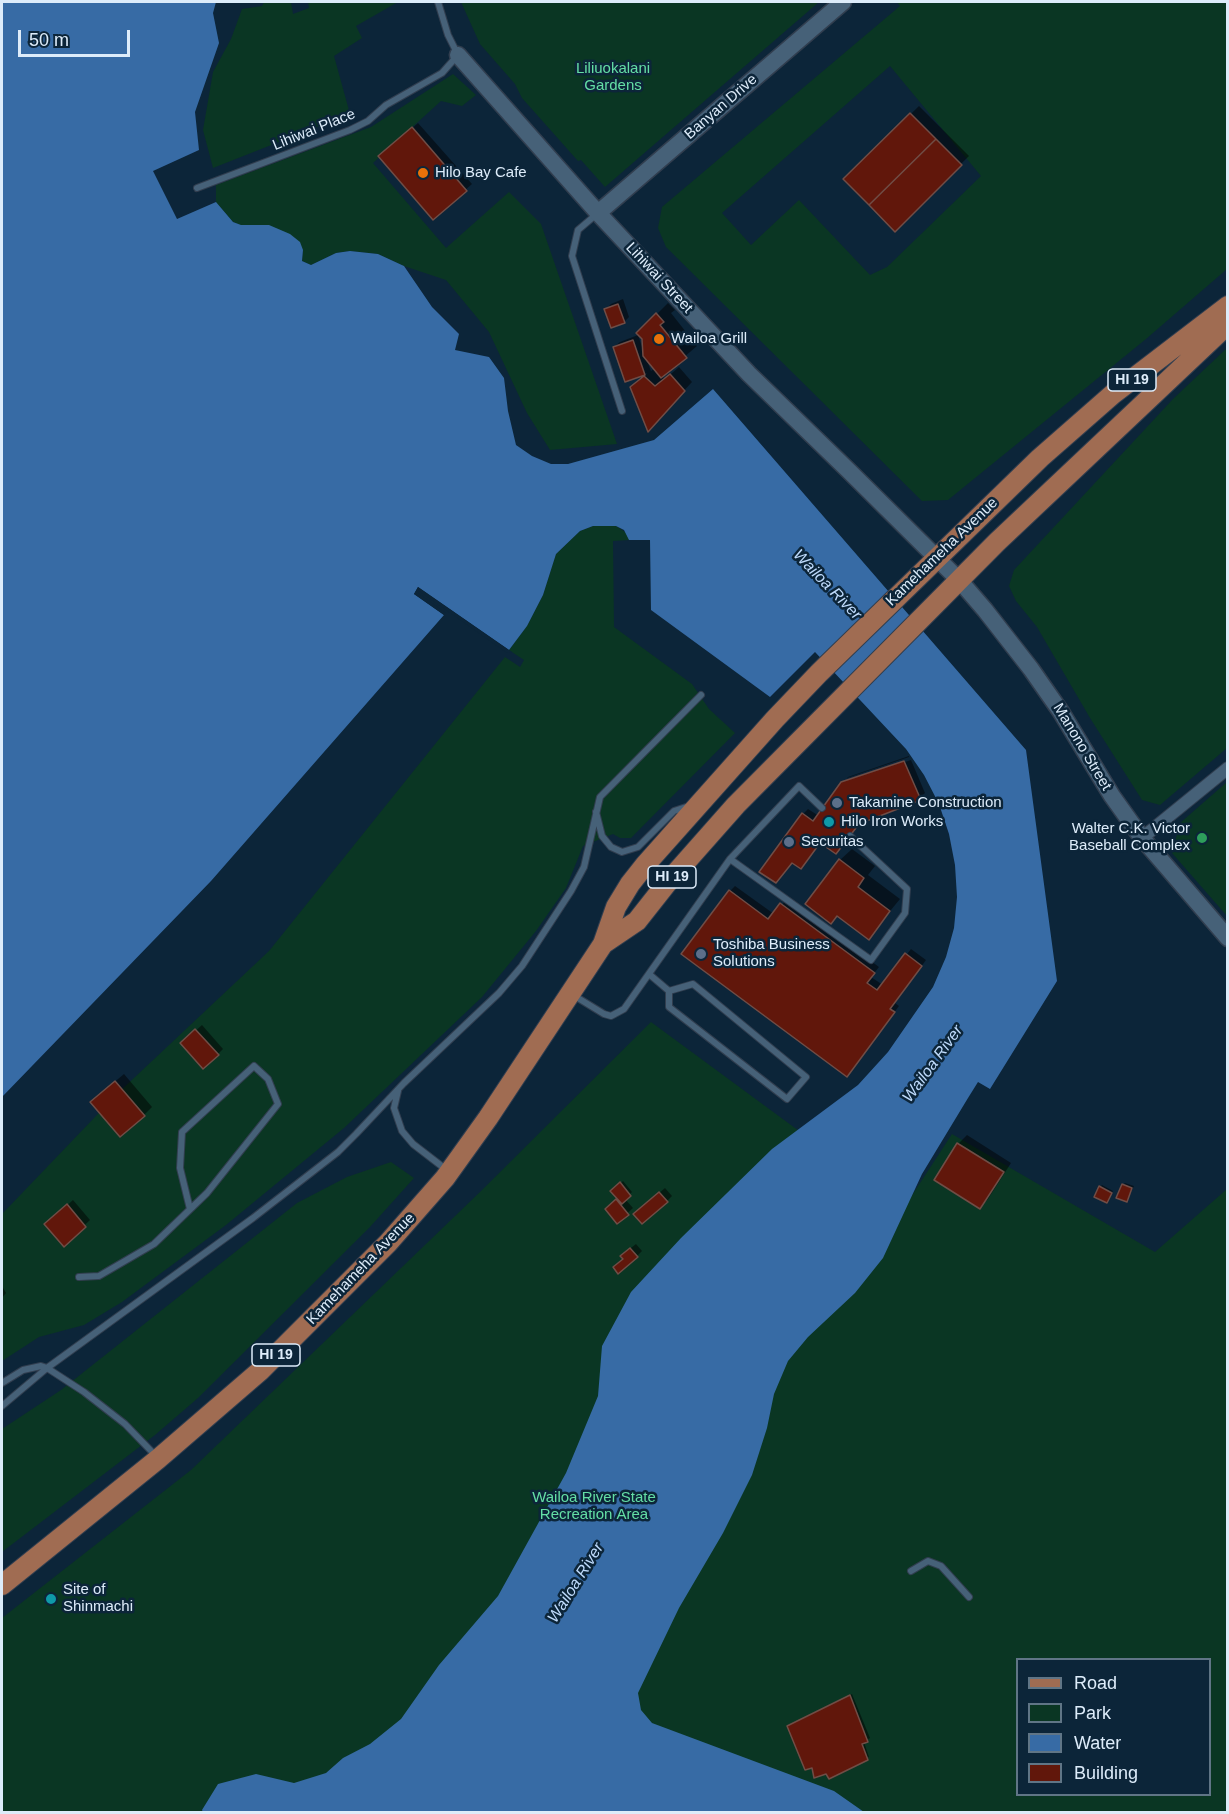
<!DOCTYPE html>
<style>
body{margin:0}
#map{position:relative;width:1229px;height:1814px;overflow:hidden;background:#0c2539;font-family:Helvetica,sans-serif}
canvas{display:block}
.frame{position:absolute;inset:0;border:3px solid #ddecfa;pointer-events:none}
.legend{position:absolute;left:1016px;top:1658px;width:195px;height:138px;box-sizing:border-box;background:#0c2539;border:2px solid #607586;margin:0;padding:8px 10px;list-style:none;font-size:18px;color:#ddecfa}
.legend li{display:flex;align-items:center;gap:12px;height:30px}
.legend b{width:30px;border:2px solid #607586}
.scale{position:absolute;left:18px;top:30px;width:112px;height:27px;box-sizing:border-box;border:3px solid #ddecfa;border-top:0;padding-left:8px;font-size:18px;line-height:21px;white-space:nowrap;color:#ddecfa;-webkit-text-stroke:4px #0c2539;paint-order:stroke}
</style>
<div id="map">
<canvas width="1229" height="1814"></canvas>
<div class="frame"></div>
<ul class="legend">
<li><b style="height:8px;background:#a06c52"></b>Road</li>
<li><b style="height:16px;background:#0a3623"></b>Park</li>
<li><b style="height:16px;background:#376ba5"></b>Water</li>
<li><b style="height:16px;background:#61170b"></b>Building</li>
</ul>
<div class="scale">50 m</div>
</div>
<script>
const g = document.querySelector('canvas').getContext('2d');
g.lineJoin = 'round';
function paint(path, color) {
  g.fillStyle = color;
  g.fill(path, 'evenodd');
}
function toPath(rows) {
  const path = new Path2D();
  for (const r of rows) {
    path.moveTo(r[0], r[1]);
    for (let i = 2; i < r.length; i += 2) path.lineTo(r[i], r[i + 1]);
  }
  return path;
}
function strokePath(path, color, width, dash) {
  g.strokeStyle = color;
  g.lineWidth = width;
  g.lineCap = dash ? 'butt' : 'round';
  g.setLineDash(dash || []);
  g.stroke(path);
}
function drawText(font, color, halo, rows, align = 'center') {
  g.font = font + ' Helvetica,sans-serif';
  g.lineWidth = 5;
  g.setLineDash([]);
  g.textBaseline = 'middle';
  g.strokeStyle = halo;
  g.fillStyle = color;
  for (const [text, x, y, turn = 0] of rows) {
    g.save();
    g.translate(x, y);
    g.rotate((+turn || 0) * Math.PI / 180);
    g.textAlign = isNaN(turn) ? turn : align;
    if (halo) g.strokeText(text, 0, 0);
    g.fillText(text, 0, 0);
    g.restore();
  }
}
paint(toPath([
 [264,2,291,2,293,14,309,8,308,2,398,2,356,26,362,38,334,56,350,114,213,168,203,130,213,72,231,39,242,9,262,6],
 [461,2,819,2,605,187,581,160,578,161,522,98,515,84,480,44],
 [897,2,1227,2,1227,269,1146,339,948,500,922,501,666,247,658,228,662,207,900,6],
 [890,66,981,176,887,267,870,275,799,200,751,245,722,213],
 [453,74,476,95,462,106,441,101,373,163,446,248,509,192,541,224,617,444,550,450,527,413,489,332,446,280,404,266,378,254,350,251,336,253,311,265,302,261,303,250,233,222,216,202,216,185,371,127],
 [1227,348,1227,748,1160,805,1142,800,1090,718,1037,627,1016,601,1009,586,1014,570,1173,399],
 [593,526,616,526,628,534,629,540,613,541,614,627,692,684,709,709,735,733,631,838,620,838,613,834,583,846,566,888,536,931,482,997,344,1128,226,1225,122,1302,84,1325,39,1337,2,1361,2,1214,118,1093,269,951,505,657,520,667,524,660,509,650,527,626,543,595,556,554,580,531],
 [1227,782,1227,916,1172,853,1180,823],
 [651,1022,795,1128,905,1206,952,1134,1155,1252,1227,1189,1227,1812,2,1812,2,1618,191,1470,479,1193],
 [1018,1660,1210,1660,1210,1794,1018,1794],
 [391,1162,414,1178,370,1227,198,1398,155,1435,2,1552,2,1429,61,1390,297,1203,347,1177]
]), '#0a3623');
paint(toPath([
 [2,2,216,2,213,13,219,43,195,112,199,150,153,171,177,219,216,202,233,222,241,225,269,225,290,234,300,242,303,250,302,261,311,265,336,253,350,251,378,254,404,266,432,307,459,334,455,350,489,357,504,378,508,411,516,445,532,456,551,464,568,464,654,440,713,389,1026,750,1057,981,990,1089,978,1082,968,1098,922,1174,883,1258,855,1293,808,1337,788,1361,774,1394,767,1428,752,1475,723,1533,679,1608,638,1693,641,1710,652,1723,834,1791,864,1812,203,1812,202,1810,218,1784,256,1774,294,1783,326,1773,343,1758,370,1744,401,1719,439,1665,498,1596,566,1473,598,1396,602,1346,631,1292,681,1238,772,1149,858,1085,888,1052,933,987,946,957,954,928,957,897,955,865,949,834,939,804,924,775,906,749,815,652,770,697,651,610,650,540,629,540,624,530,616,526,593,526,580,531,556,554,543,595,527,626,509,650,418,587,414,594,444,615,211,881,2,1097]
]), '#376ba5');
paint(toPath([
 [418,587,509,650,512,652,507,653,419,591,418,593,446,613,446,617,444,615,414,594]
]), '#0c2539');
paint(toPath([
 [919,106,969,156,895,229,845,179],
 [418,123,472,184,434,218,386,151],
 [623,299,629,317,624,322,606,309,611,304],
 [668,303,675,310,671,313,697,346,662,376,665,379,679,367,692,382,656,421,632,387,647,373,626,380,614,347,620,342,638,335,643,350,643,338,638,333],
 [646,358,655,368,651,371],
 [909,756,909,757,847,778,848,777],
 [911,760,925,793,920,798,860,822,821,842,801,867,803,814,808,809,819,816,842,783],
 [852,849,875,866,868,875,900,899,868,938,838,914,807,904,840,860],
 [735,886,774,914,787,899,879,967,871,977,883,985,911,949,926,960,895,1003,899,1006,852,1069,730,891],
 [202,1025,223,1049,218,1054,182,1043],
 [124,1074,152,1107,144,1115,100,1094],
 [967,1135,1011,1163,988,1199,980,1207,936,1180,958,1144],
 [623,1181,632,1192,625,1199,633,1208,618,1222,612,1204,619,1198,612,1191],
 [1125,1183,1134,1186,1126,1201,1123,1185],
 [1102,1185,1113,1191,1109,1199,1100,1187],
 [665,1188,672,1196,667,1201,640,1209],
 [73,1200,90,1220,64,1245,52,1219],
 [636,1244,642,1251,637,1256,627,1251],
 [2,1286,6,1293,2,1298],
 [852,1694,870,1738,864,1742,869,1757,826,1773,813,1767,791,1725]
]), '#0007');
const building = toPath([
 [910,113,936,139,869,205,843,179,910,113],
 [412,127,467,191,433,220,378,156,412,127],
 [936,139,962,165,895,232,869,205,936,139],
 [618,304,625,323,611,328,604,309,618,304],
 [656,313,664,322,660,325,687,358,661,378,643,356,642,339,636,333,656,313],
 [633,340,645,375,625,382,613,347,633,340],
 [670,374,685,391,648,432,630,387,644,376,655,386,670,374],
 [904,761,921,800,859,824,836,854,820,843,801,869,792,863,776,883,759,872,802,813,813,821,841,782,904,761],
 [839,859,864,878,858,887,890,911,869,940,837,916,831,924,805,904,839,859],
 [729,890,768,919,780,903,875,973,867,983,877,990,905,953,922,966,890,1009,895,1012,847,1077,681,954,729,890],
 [195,1029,219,1055,203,1069,180,1043,195,1029],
 [115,1081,145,1116,120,1137,90,1102,115,1081],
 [957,1143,1004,1172,980,1209,934,1180,957,1143],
 [620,1182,631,1196,622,1204,610,1191,620,1182],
 [1122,1184,1132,1188,1127,1202,1116,1198,1122,1184],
 [1099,1186,1112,1193,1107,1203,1094,1197,1099,1186],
 [659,1192,668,1202,642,1224,633,1214,659,1192],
 [616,1199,629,1215,617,1224,605,1209,616,1199],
 [67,1204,86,1227,64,1247,44,1224,67,1204],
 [630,1248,638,1257,618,1274,613,1267,623,1259,620,1256,630,1248],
 [850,1695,868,1742,862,1744,868,1760,829,1779,826,1774,814,1778,812,1768,805,1770,787,1726,850,1695]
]);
paint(building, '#61170b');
strokePath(building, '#704d46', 1.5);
const service = toPath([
 [197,188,350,130,368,121,386,105,442,73,458,55,448,35,438,2],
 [598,213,578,230,572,256,622,411],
 [596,812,602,836,611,847,622,852,638,847,674,811,689,806],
 [730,859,871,960,905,913,907,889,850,836],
 [649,974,669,991,669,1007,787,1099,806,1077,693,984,669,991],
 [573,995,604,1014,611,1016,624,1009,730,859,799,786,822,808],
 [398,1091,394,1108,402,1131,413,1144,448,1171],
 [79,1277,99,1276,154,1244,207,1193,278,1104,268,1079,254,1066,182,1132,180,1168,190,1209],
 [2,1383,23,1370,41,1366,47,1368,84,1392,125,1424,156,1456],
 [2,1406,47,1368,253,1218,338,1152,356,1134,404,1083,499,993,522,966,571,891,584,867,600,797,701,695],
 [911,1571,928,1561,941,1566,969,1597]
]);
const minor = toPath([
 [1142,838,1228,768]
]);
const tertiary = toPath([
 [458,55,598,213,749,374,849,471,960,581,985,610,1031,669,1061,712,1112,796,1142,838,1228,938],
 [598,213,843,2]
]);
const primary = toPath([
 [603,944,637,921,667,883,736,805,997,542,1228,324],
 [2,1585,158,1459,260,1371,388,1243,445,1178,488,1118,603,944,616,907,630,884,645,865,775,719,819,673,1040,458,1113,394,1228,306]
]);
strokePath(service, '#313e4f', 8);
strokePath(minor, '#313e4f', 14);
strokePath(tertiary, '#313e4f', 19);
strokePath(primary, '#313e4f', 22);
strokePath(service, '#466178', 6);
strokePath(minor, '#466178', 12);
strokePath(tertiary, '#466178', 16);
strokePath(primary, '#a06c52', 20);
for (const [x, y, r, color] of [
 [423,173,6,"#e8710a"],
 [659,339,6,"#e8710a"],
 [837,803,6,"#5c6f8a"],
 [829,822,6,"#0f9aa8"],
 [1202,838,6,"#2e9e5b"],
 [789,842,6,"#5c6f8a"],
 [701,954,6,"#5c6f8a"],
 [51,1599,6,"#0f9aa8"]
]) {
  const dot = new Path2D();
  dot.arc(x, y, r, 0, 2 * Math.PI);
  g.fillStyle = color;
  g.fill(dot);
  strokePath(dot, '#0c2539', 2);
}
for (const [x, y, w] of [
 [1132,380,48],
 [672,877,48],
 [276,1355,48]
]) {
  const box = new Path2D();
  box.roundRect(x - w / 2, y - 11, w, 22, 4.5);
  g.fillStyle = '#0c2539';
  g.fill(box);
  strokePath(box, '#ddecfa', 1.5);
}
drawText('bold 14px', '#ddecfa', null, [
 ["HI 19",1132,380],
 ["HI 19",672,877],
 ["HI 19",276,1355]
]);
drawText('15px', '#64dea5', '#0c2539', [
 ["Liliuokalani",613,69],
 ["Gardens",613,86],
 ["Wailoa River State",594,1498],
 ["Recreation Area",594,1515]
]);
drawText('15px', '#ddecfa', '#0c2539', [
 ["Banyan Drive",721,107,-41],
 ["Lihiwai Place",314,130,-22],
 ["Lihiwai Street",659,278,47],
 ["Kamehameha Avenue",942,552,-44],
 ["Manono Street",1082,747,59],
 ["Kamehameha Avenue",361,1269,-46]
]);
drawText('15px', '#ddecfa', '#0c2539', [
 ["Hilo Bay Cafe",435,173],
 ["Wailoa Grill",671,339],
 ["Takamine Construction",849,803],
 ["Hilo Iron Works",841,822],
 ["Walter C.K. Victor",1190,829,"right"],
 ["Baseball Complex",1190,846,"right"],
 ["Securitas",801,842],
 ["Toshiba Business",713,945],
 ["Solutions",713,962],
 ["Site of",63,1590],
 ["Shinmachi",63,1607]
], 'left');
drawText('italic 16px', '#bedafb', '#0c2539', [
 ["Wailoa River",827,585,46],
 ["Wailoa River",933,1064,-54],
 ["Wailoa River",576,1583,-58]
]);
</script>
